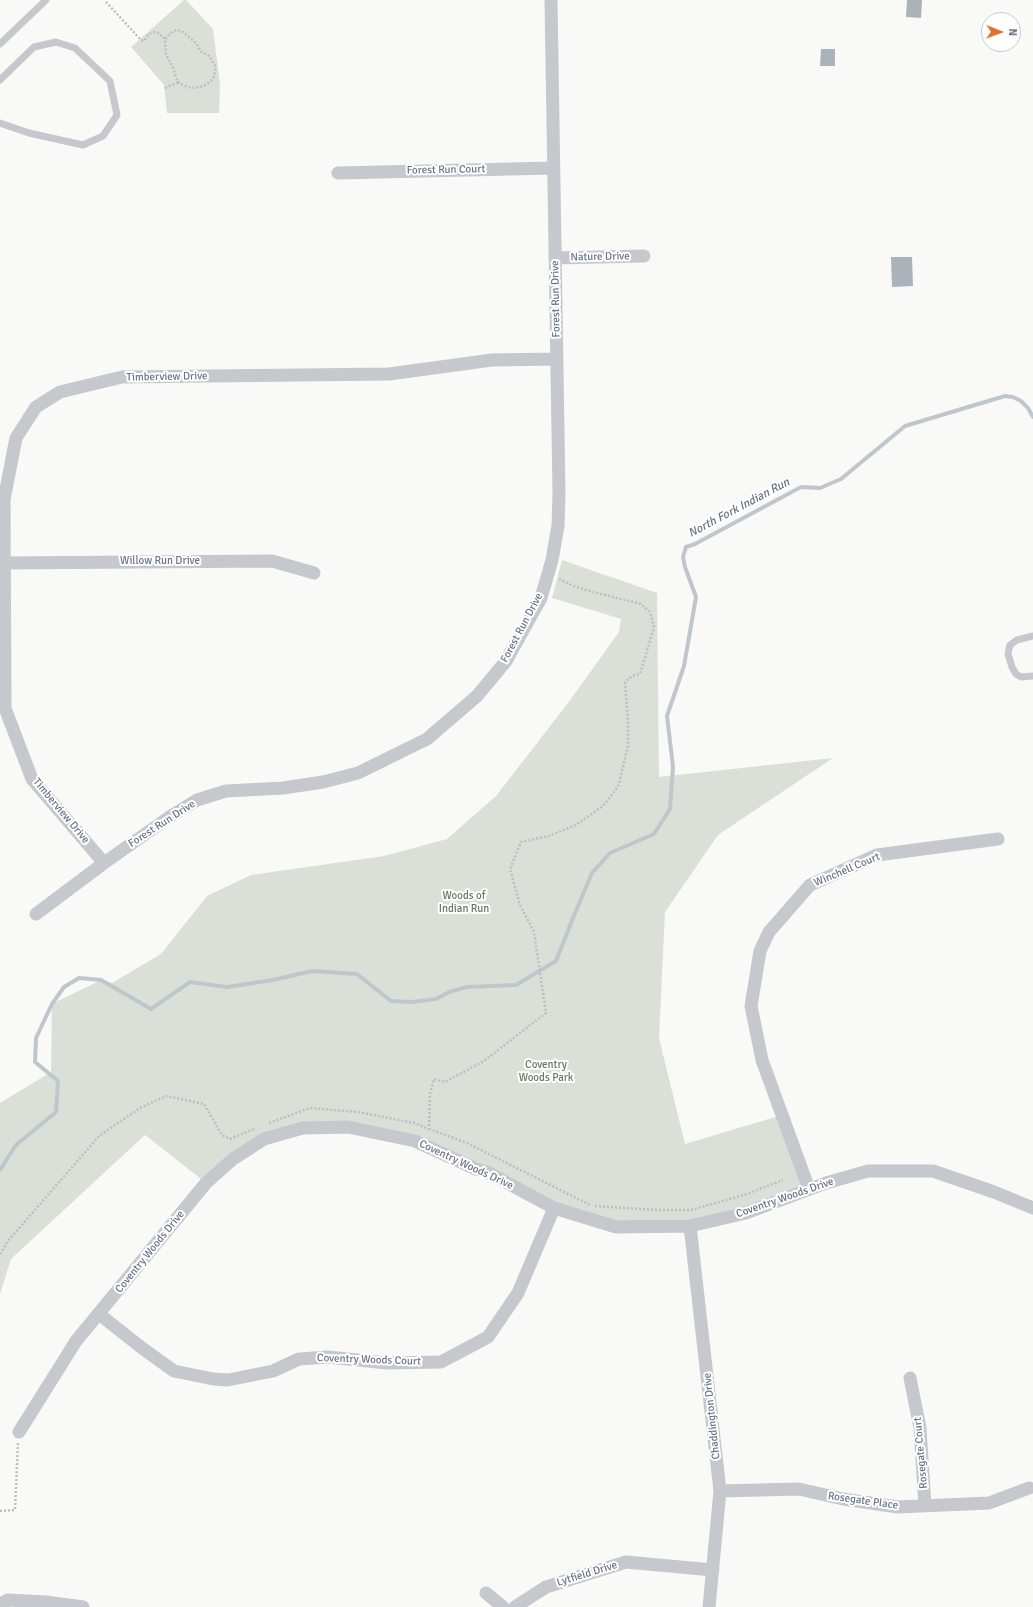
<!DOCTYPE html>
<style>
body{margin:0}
#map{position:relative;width:1033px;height:1607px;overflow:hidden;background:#f9f9f7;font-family:Signika,sans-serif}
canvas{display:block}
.north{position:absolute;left:981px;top:12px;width:40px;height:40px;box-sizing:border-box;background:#fff;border:1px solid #c3c8cf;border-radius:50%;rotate:91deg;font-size:11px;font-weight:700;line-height:16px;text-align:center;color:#687587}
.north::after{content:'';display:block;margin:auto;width:14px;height:18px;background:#e2712d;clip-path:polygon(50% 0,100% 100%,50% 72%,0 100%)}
</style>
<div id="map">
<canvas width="1033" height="1607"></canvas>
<div class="north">N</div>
</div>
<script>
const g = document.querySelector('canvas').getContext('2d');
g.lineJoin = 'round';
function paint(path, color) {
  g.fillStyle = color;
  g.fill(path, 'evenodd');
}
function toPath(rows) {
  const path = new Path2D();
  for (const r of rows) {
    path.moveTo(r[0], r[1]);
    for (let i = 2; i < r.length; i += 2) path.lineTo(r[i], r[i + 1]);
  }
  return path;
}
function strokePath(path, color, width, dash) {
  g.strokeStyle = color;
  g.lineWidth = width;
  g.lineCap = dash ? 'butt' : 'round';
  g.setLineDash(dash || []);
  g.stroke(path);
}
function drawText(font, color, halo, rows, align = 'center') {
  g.font = font + ' Signika,sans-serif';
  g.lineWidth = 4;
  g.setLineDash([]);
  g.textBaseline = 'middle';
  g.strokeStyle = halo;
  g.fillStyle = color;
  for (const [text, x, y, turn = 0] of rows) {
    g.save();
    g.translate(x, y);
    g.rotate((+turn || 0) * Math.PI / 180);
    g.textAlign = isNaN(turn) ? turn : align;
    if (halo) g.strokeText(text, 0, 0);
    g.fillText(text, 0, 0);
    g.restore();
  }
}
paint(toPath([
 [184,0,186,0,213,29,220,84,219,113,167,113,164,85,131,47],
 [562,560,657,593,659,777,833,758,718,835,665,912,659,1038,685,1144,782,1115,809,1189,690,1226,616,1227,554,1208,415,1141,348,1127,264,1139,206,1183,145,1135,11,1259,0,1294,0,1103,51,1072,52,1004,101,980,112,983,161,954,207,896,251,875,384,856,447,839,496,796,568,703,619,632,621,619,552,598]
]), '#dae0d8');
strokePath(toPath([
 [0,1170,16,1145,56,1112,58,1081,35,1062,36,1038,52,1004,64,987,79,978,101,980,151,1009,190,982,227,987,273,980,312,971,357,974,391,1001,411,1002,436,999,449,992,467,987,516,985,556,961,573,918,592,873,610,853,654,834,670,809,673,767,667,716,684,666,696,597,685,567,683,557,686,547,695,544,801,487,820,488,841,479,905,426,1005,396,1013,397,1021,401,1028,408,1033,417]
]), '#bfc7cd', 4);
paint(toPath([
 [907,0,922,0,921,18,906,17],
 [821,49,835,49,835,66,820,66],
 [891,257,912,257,913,286,892,287]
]), '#abb2b9');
strokePath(toPath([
 [106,2,141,40,144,41,149,34,154,32,157,32,165,39,166,55,173,67,176,78,180,84,191,88,200,87,207,84,213,79,215,72,215,65,212,61,209,56,200,51,197,44,183,32,177,30,173,31,165,39],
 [165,88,179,82],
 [269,1123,310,1108,358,1112,414,1123,429,1129,430,1094,434,1079,445,1082,484,1061,546,1013,534,932,520,905,510,869,521,842,549,836,576,825,603,806,618,787,628,746,628,722,625,682,632,676,640,674,654,627,650,612,641,604,593,592,576,587,559,579],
 [429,1129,467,1143,590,1205],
 [595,1206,657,1210,691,1210,744,1195,783,1180],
 [0,1254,8,1241,99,1136,140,1108,166,1096,204,1104,222,1135,230,1139,254,1129],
 [0,1511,15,1510,18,1443]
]), '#bcbfc2', 2.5, [2, 2]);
strokePath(toPath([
 [0,44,46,0],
 [0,80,34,47,56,42,75,48,110,81,117,115,103,136,83,145,29,133,0,123],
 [1033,636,1017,640,1010,645,1008,654,1012,667,1016,674,1021,677,1033,676]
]), '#c5c8cc', 7);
strokePath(toPath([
 [338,173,554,168],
 [555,258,644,256],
 [4,563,272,561,314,573],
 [104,863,32,779,5,708,4,500,16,438,36,407,60,392,122,377,389,374,492,360,557,359],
 [36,914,104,863,171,816,197,800,226,791,283,788,323,782,358,773,427,739,477,696,506,661,541,598,552,560,558,526,559,493,551,0],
 [809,1189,762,1060,751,1006,760,951,769,932,810,885,877,855,998,839],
 [690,1226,720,1491,709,1607],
 [99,1314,142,1348,174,1371,213,1379,228,1380,273,1371,299,1359,328,1357,387,1363,441,1362,488,1337,518,1293,554,1208],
 [910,1378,920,1428,925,1506],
 [19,1432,76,1341,206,1183,233,1159,264,1139,303,1128,348,1127,415,1141,476,1169,487,1172,554,1208,616,1227,690,1226,746,1213,826,1183,868,1171,933,1171,994,1192,1033,1208],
 [720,1491,799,1489,843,1499,898,1507,989,1503,1029,1488],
 [486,1593,503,1607],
 [0,1604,8,1600,46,1602,83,1607],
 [515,1607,546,1587,626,1562,713,1570]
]), '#c5c8cc', 13);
drawText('11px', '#687587', '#fff', [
 ["Forest Run Court",446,170,-1],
 ["Nature Drive",600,257,-1],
 ["Forest Run Drive",556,299,-91],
 ["Timberview Drive",167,377,-1],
 ["Willow Run Drive",160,561],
 ["Forest Run Drive",522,628,-62],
 ["Timberview Drive",61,811,50],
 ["Forest Run Drive",162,824,-33],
 ["Winchell Court",847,870,-23],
 ["Coventry Woods Drive",466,1165,25],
 ["Coventry Woods Drive",785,1198,-19],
 ["Coventry Woods Drive",150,1252,-51],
 ["Coventry Woods Court",369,1360,2],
 ["Chaddington Drive",712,1416,-96],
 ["Rosegate Court",921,1453,-95],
 ["Rosegate Place",863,1501,8],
 ["Lytfield Drive",587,1574,-17]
]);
drawText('11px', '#657963', '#fff', [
 ["Woods of",464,896],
 ["Indian Run",464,909],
 ["Coventry",546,1065],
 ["Woods Park",546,1078]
]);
drawText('italic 12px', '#647683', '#fff', [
 ["North Fork Indian Run",739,508,-28]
]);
</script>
